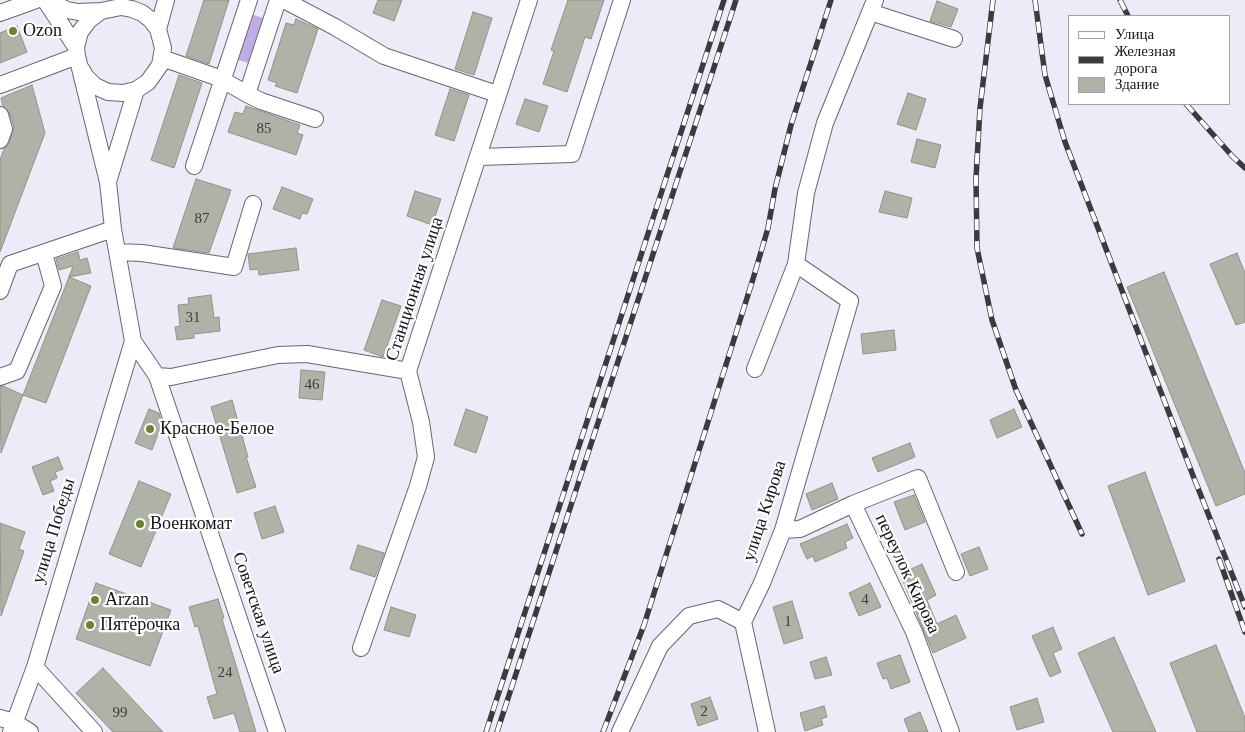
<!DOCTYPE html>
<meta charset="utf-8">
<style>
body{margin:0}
#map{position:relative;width:1245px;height:732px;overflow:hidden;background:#eeeaf7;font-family:Georgia,serif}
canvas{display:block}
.legend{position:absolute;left:1068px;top:15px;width:162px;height:90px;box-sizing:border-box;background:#fff;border:1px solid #a2a1a3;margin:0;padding:6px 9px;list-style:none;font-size:15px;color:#161419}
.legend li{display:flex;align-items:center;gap:10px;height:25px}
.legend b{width:25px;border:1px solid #a2a1a3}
</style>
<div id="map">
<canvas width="1245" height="732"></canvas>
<ul class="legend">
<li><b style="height:6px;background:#fff"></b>Улица</li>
<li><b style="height:6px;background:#3c3a40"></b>Железная дорога</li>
<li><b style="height:14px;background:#afb3a7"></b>Здание</li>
</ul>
</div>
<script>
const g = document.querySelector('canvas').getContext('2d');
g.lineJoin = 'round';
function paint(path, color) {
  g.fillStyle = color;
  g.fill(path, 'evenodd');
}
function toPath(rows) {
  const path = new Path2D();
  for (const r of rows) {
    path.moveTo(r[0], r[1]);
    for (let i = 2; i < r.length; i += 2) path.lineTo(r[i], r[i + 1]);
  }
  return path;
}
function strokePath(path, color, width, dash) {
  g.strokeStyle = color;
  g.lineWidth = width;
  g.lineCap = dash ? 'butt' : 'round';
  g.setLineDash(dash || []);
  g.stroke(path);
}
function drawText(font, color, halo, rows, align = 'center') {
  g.font = font + ' Georgia,serif';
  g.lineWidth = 4.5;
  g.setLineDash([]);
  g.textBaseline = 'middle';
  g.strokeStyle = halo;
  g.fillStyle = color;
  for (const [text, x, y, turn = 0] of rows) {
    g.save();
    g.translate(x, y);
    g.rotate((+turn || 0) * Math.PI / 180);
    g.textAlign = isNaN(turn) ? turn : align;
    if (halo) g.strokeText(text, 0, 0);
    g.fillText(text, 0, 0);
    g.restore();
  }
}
paint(toPath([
 [248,13,263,18,248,63,233,58]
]), '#bfade6');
const building = toPath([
 [204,0,229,0,209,64,186,56,204,0],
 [378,0,402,0,394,21,373,13,378,0],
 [568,0,604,0,591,39,585,37,567,92,543,84,554,51,551,50,568,0],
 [937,1,958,9,951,27,930,21,937,1],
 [473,12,492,18,474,75,455,69,473,12],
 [296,19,318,29,297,93,275,86,277,83,268,80,286,23,294,25,296,19],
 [17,26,27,52,0,63,0,33,17,26],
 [179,75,202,83,174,168,151,160,179,75],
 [32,85,45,133,0,252,0,160,4,149,9,143,14,127,9,112,3,106,1,98,32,85],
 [450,89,469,95,454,141,435,135,450,89],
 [908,93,926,99,916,130,897,124,908,93],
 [525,99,548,106,539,132,516,124,525,99],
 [246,106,300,125,297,133,303,135,296,155,228,132,235,112,243,114,246,106],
 [917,139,941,145,935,168,911,162,917,139],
 [196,179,231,190,209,253,173,248,196,179],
 [282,187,313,199,307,214,302,213,300,219,273,209,282,187],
 [415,191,441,199,432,225,407,216,415,191],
 [885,191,912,198,907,218,879,212,885,191],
 [296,248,299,270,259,275,258,269,250,270,248,254,296,248],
 [78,252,80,260,87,258,91,273,69,277,73,266,59,270,56,259,78,252],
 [1237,253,1245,273,1245,322,1236,325,1210,264,1237,253],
 [1164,272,1245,473,1245,494,1216,506,1127,287,1164,272],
 [69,277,91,286,46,403,23,395,69,277],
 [211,295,214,318,219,317,220,331,194,334,194,338,177,340,175,327,180,326,178,305,189,304,188,298,211,295],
 [382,300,401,306,383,357,364,350,382,300],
 [894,330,896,350,863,354,861,334,894,330],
 [301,370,325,372,322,400,299,398,301,370],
 [3,386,23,395,1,453,0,387,3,386],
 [232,400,248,457,246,457,256,487,237,493,211,407,232,400],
 [149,409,159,413,162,423,152,450,135,443,149,409],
 [466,409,488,417,476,453,454,445,466,409],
 [1014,409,1022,427,997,438,990,420,1014,409],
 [910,443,915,457,878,472,872,458,910,443],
 [58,457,63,469,55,472,57,478,50,481,54,491,43,495,32,467,58,457],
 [1145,472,1185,581,1148,595,1108,486,1145,472],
 [139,481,171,494,141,567,109,554,139,481],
 [832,483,838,499,812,510,806,494,832,483],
 [914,495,925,522,905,530,894,502,914,495],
 [275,506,284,532,262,539,254,513,275,506],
 [0,523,25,532,19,549,24,551,1,616,0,523],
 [847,524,853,538,845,542,847,548,815,562,813,556,807,559,800,544,847,524],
 [358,545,384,553,375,577,350,569,358,545],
 [979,547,988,569,970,576,961,554,979,547],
 [922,564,936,595,927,600,937,624,956,615,966,638,933,653,900,574,922,564],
 [96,583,171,610,150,666,76,639,96,583],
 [870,583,881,607,859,616,849,593,870,583],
 [218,599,224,618,222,619,256,732,240,732,234,713,214,719,207,697,217,694,198,626,195,627,189,607,218,599],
 [792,601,803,638,784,644,773,607,792,601],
 [391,607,416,615,409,637,384,630,391,607],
 [1053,627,1062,649,1053,653,1061,672,1050,677,1032,636,1053,627],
 [1114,637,1156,732,1113,732,1078,653,1114,637],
 [1216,645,1245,718,1245,732,1197,732,1170,663,1216,645],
 [900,655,910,682,891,689,887,678,883,679,877,663,900,655],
 [826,657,832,675,815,679,810,662,826,657],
 [103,668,163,732,113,732,76,693,103,668],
 [710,697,718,719,698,726,691,704,710,697],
 [1037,698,1044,722,1017,730,1010,707,1037,698],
 [824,706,827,717,821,719,823,725,805,731,800,713,824,706],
 [920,712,928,732,909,732,904,719,920,712]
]);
paint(building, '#afb3a7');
strokePath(building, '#8f9387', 1);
const minor = toPath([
 [45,0,76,47],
 [47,0,67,10,78,12,101,11,121,7,132,9,142,13,151,20,158,29,163,48,160,65,148,82,136,90,123,93,108,92,95,86,85,76,82,70],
 [284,0,335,27,384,56,497,94],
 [101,11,89,20,80,32,76,47,77,56,108,182,113,229,133,341,157,376,277,732],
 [870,12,954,39],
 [0,13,36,0],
 [158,29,166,0],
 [162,58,219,78,247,94,278,0],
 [0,85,77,56],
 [247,94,261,101,315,119],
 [0,115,4,129,0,140],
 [479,157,572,154,622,0],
 [194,166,249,0],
 [108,182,136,90],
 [117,252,142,253,234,267,253,204],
 [0,291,10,264,113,229],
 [755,369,796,264,806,193,825,123,875,0],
 [157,376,171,377,278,355,307,354,408,371],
 [0,377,17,371,53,286,44,253],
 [853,504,918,478,956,572],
 [783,530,800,529,853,504,914,632,951,732],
 [361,648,418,486,426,457,421,422,408,371,529,0],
 [35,667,94,732],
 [0,718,14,722,30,732],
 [11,732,35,667,133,341],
 [620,732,660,646,689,616,718,609,743,622],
 [767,732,743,622,762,583,783,530,850,301,796,264]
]);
strokePath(minor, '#686570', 18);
strokePath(minor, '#fff', 16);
const rail = toPath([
 [993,0,980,108,976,178,977,248,992,320,1016,390,1082,534],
 [1035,0,1045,75,1065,142,1192,473,1245,607],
 [1120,0,1128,16],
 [1186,104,1233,157,1245,168],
 [1219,559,1245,632],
 [486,732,724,0],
 [497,732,736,0],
 [603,732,644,625,753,279,768,228,775,189,791,125,831,0]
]);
strokePath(rail, '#3c3a40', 5.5);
strokePath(rail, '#fff', 4, [11]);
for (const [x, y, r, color] of [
 [13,31,5,"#6f8232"],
 [150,429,5,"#6f8232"],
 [140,524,5,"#6f8232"],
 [95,600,5,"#6f8232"],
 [90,625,5,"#6f8232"]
]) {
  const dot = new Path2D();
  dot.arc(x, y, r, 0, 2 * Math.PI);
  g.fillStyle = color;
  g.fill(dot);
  strokePath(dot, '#fff', 2);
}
drawText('15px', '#3c3c3c', null, [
 ["85",264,129],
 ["87",202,219],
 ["31",193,318],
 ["46",312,385],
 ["4",865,600],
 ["1",788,622],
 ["24",225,673],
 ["2",704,712],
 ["99",120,713]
]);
drawText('18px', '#161419', '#fff', [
 ["Ozon",23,31],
 ["Красное-Белое",160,429],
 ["Военкомат",150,524],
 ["Arzan",105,600],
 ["Пятёрочка",100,625]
], 'left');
drawText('18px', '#161419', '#fff', [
 ["Станционная улица",415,289,-72],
 ["улица Кирова",765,511,-72],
 ["улица Победы",54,531,-73],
 ["переулок Кирова",907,574,65],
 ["Советская улица",258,613,71]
]);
</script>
